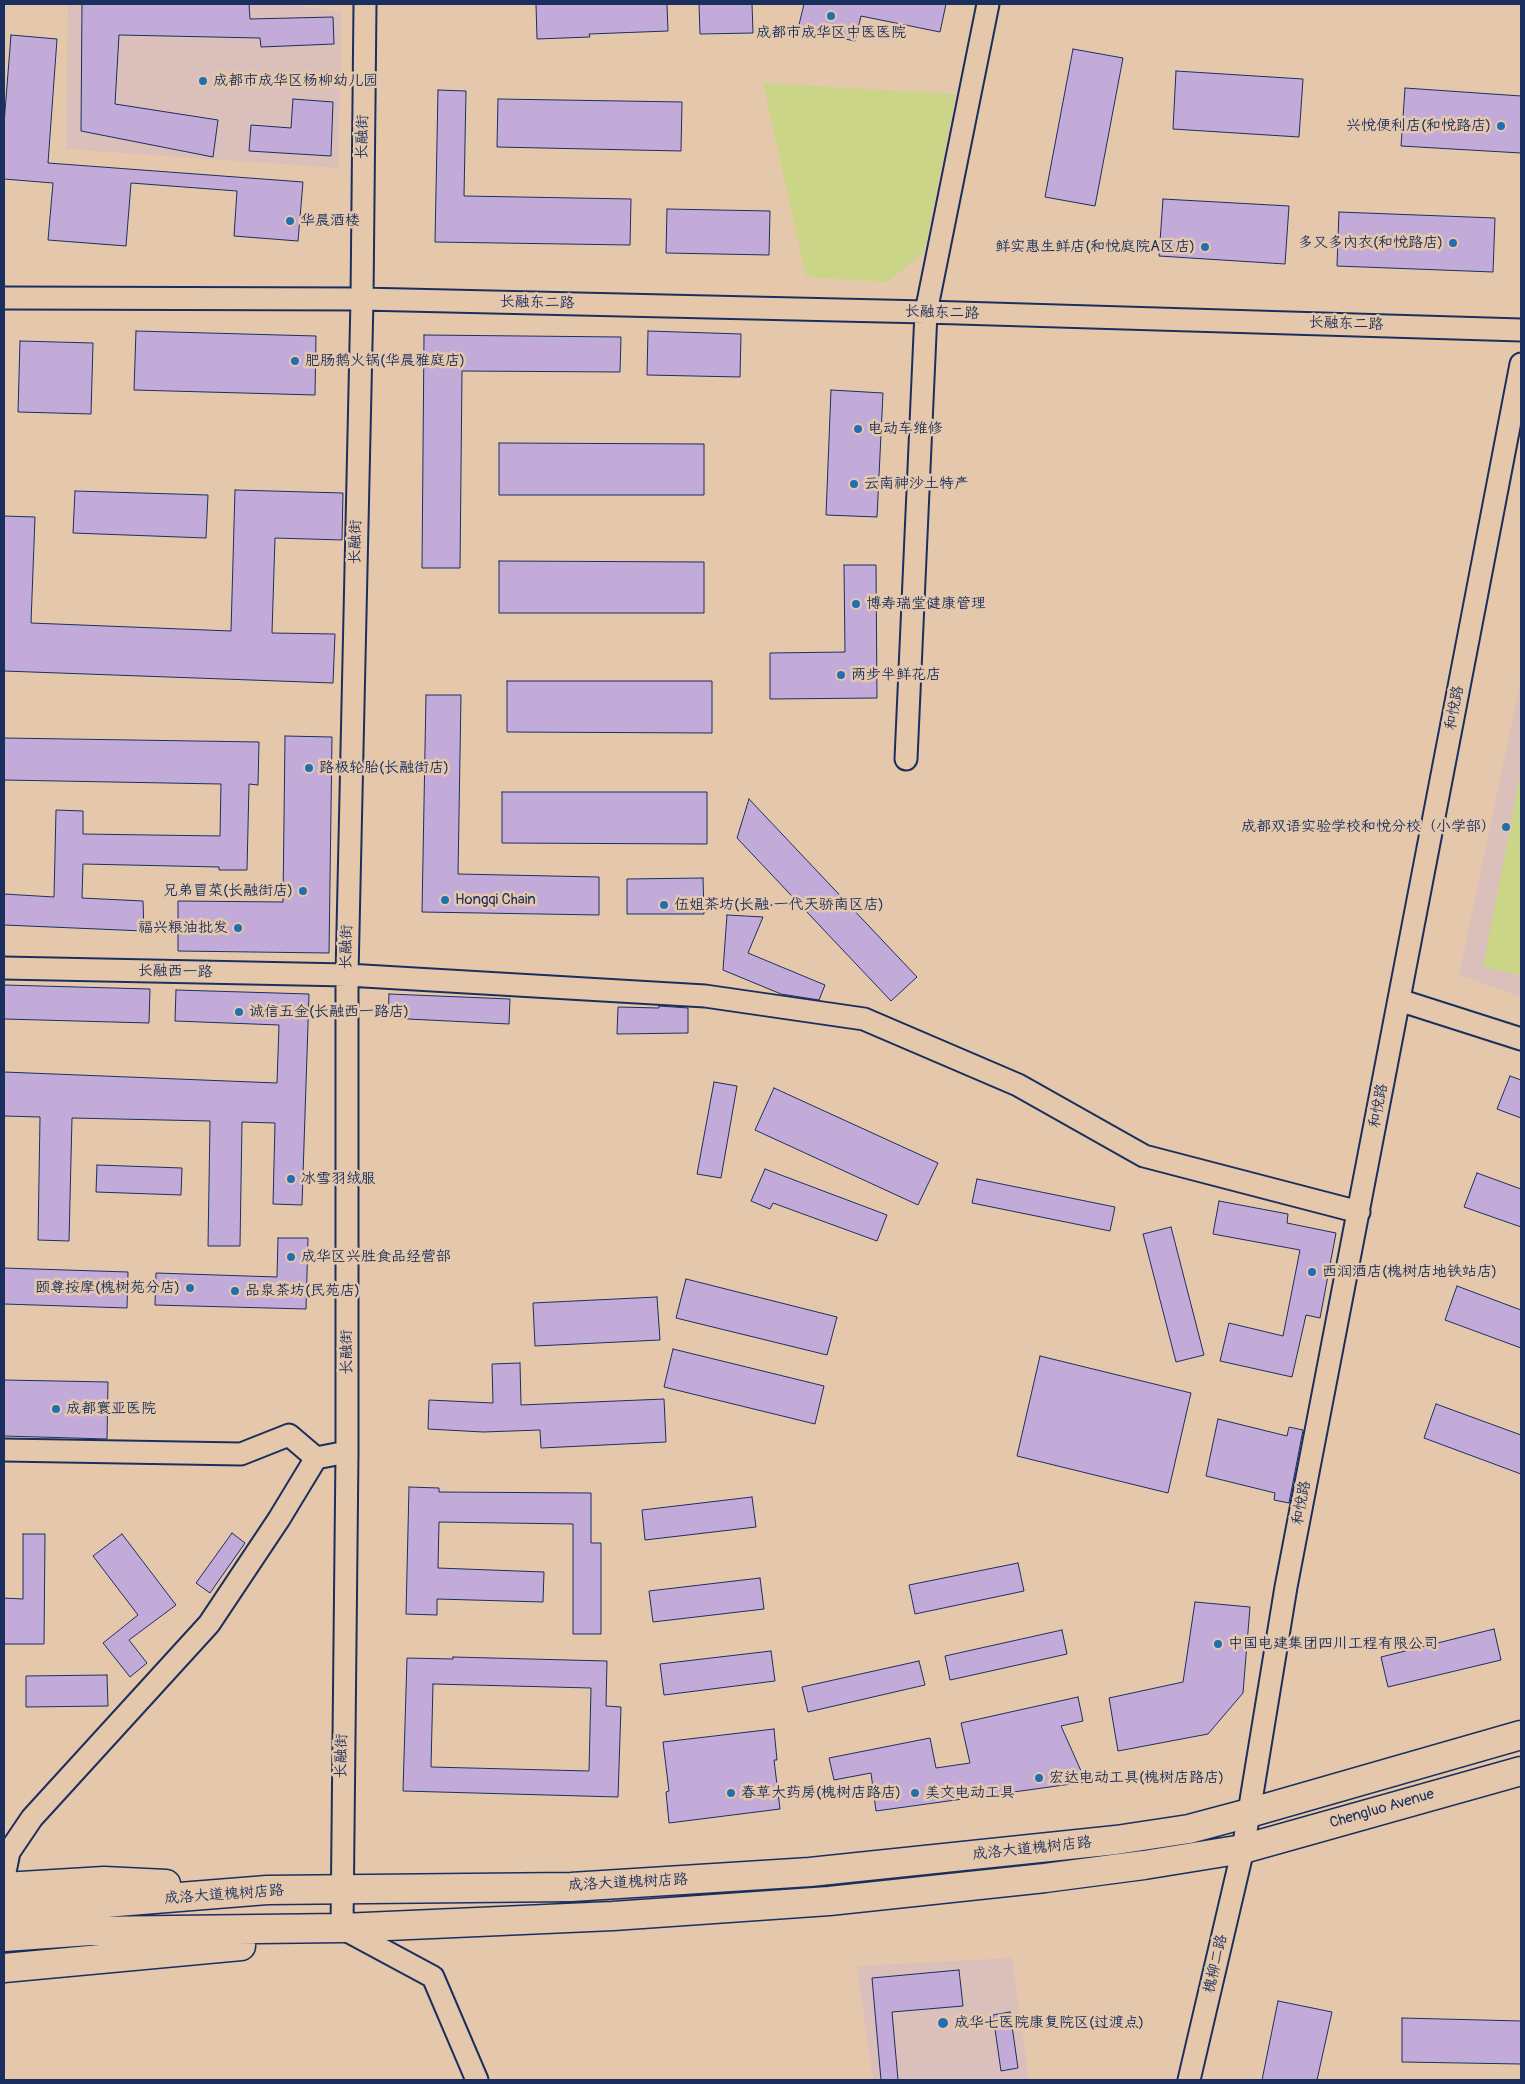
<!DOCTYPE html>
<meta charset="utf-8">
<style>
body{margin:0}
#map{position:relative;width:1525px;height:2084px;overflow:hidden;background:#e5c8ac;font-family:Pangolin,sans-serif}
canvas{display:block}
.frame{position:absolute;inset:0;border:5px solid #1b2f5e;pointer-events:none}
</style>
<div id="map">
<canvas width="1525" height="2084"></canvas>
<div class="frame"></div>
</div>
<script>
const g = document.querySelector('canvas').getContext('2d');
g.lineJoin = 'round';
function paint(path, color) {
  g.fillStyle = color;
  g.fill(path, 'evenodd');
}
function toPath(rows) {
  const path = new Path2D();
  for (const r of rows) {
    path.moveTo(r[0], r[1]);
    for (let i = 2; i < r.length; i += 2) path.lineTo(r[i], r[i + 1]);
  }
  return path;
}
function strokePath(path, color, width, dash) {
  g.strokeStyle = color;
  g.lineWidth = width;
  g.lineCap = dash ? 'butt' : 'round';
  g.setLineDash(dash || []);
  g.stroke(path);
}
function drawText(font, color, halo, rows, align = 'center') {
  g.font = font + ' Pangolin,"LXGW WenKai TC",sans-serif';
  g.lineWidth = 5;
  g.setLineDash([]);
  g.textBaseline = 'middle';
  g.strokeStyle = halo;
  g.fillStyle = color;
  for (const [text, x, y, turn = 0] of rows) {
    g.save();
    g.translate(x, y);
    g.rotate((+turn || 0) * Math.PI / 180);
    g.textAlign = isNaN(turn) ? turn : align;
    if (halo) g.strokeText(text, 0, 0);
    g.fillText(text, 0, 0);
    g.restore();
  }
}
paint(toPath([
 [68,4,284,4,342,12,338,168,66,149],
 [1521,679,1521,997,1459,975],
 [1012,1958,1029,2080,873,2080,857,1966]
]), '#dbbfba');
paint(toPath([
 [763,83,956,94,924,252,888,282,806,277],
 [1521,770,1521,975,1483,967]
]), '#cad588');
const building = toPath([
 [82,4,249,4,250,19,333,17,334,44,261,47,260,38,119,35,115,104,218,120,213,157,81,131,82,4],
 [536,4,667,4,668,31,589,34,590,37,537,39,536,4],
 [699,4,752,4,753,33,700,34,699,4],
 [804,4,946,4,940,32,861,16,855,41,798,29,804,4],
 [11,35,57,39,48,163,303,182,298,241,234,236,237,191,131,183,126,246,48,240,53,183,4,179,4,124,11,35],
 [1073,49,1123,58,1095,206,1045,197,1073,49],
 [1176,71,1303,79,1299,137,1173,129,1176,71],
 [1405,88,1521,96,1521,153,1401,146,1405,88],
 [438,90,466,91,464,196,631,199,630,245,435,242,438,90],
 [293,99,333,102,331,156,249,151,251,125,291,128,293,99],
 [498,99,682,102,681,151,497,147,498,99],
 [1163,199,1289,206,1285,264,1159,256,1163,199],
 [667,209,770,211,769,255,666,253,667,209],
 [1339,212,1495,218,1493,272,1337,266,1339,212],
 [136,331,316,336,315,395,134,390,136,331],
 [648,331,741,334,740,377,647,375,648,331],
 [424,335,621,337,620,372,462,371,460,568,422,568,424,335],
 [20,341,93,343,91,414,18,412,20,341],
 [831,390,883,393,877,517,826,515,831,390],
 [499,443,704,444,704,495,499,495,499,443],
 [235,490,343,493,342,540,275,538,272,633,335,634,333,683,4,671,4,516,35,517,31,623,231,631,235,490],
 [75,491,208,495,206,538,73,533,75,491],
 [499,561,704,562,704,613,499,613,499,561],
 [844,565,876,565,877,698,770,699,770,653,845,652,844,565],
 [507,681,712,681,712,733,507,732,507,681],
 [426,695,461,695,458,874,599,877,599,915,422,912,426,695],
 [285,736,332,737,329,953,178,951,178,901,283,902,285,736],
 [4,738,259,742,258,785,249,784,247,870,219,870,219,867,83,864,82,898,143,901,144,931,4,925,4,894,54,897,56,810,83,811,83,834,220,836,221,784,4,780,4,738],
 [502,792,707,792,707,844,502,843,502,792],
 [749,799,917,977,891,1001,737,838,749,799],
 [703,878,704,914,627,914,627,879,703,878],
 [727,915,763,917,748,953,825,985,819,1000,781,994,723,970,727,915],
 [4,985,150,989,149,1023,4,1019,4,985],
 [176,990,309,994,302,1205,273,1204,275,1123,242,1122,240,1246,208,1246,210,1121,72,1118,69,1241,38,1240,40,1117,4,1116,4,1072,277,1083,279,1025,175,1021,176,990],
 [389,994,510,999,509,1024,388,1018,389,994],
 [659,1006,688,1008,688,1033,617,1034,618,1007,659,1008,659,1006],
 [1510,1076,1521,1080,1521,1118,1497,1109,1510,1076],
 [714,1082,737,1086,721,1178,697,1174,714,1082],
 [774,1088,938,1163,918,1205,755,1130,774,1088],
 [97,1165,182,1168,181,1195,96,1192,97,1165],
 [765,1169,887,1215,877,1241,773,1203,770,1209,751,1201,765,1169],
 [1477,1173,1521,1189,1521,1227,1464,1207,1477,1173],
 [977,1179,1115,1207,1110,1231,972,1203,977,1179],
 [1219,1201,1288,1214,1287,1223,1336,1233,1320,1318,1306,1315,1292,1377,1220,1361,1229,1323,1283,1336,1300,1250,1213,1234,1219,1201],
 [1171,1227,1204,1355,1176,1362,1143,1234,1171,1227],
 [278,1238,308,1238,306,1309,155,1305,156,1273,277,1277,278,1238],
 [4,1268,128,1272,127,1308,4,1304,4,1268],
 [686,1279,837,1317,827,1355,676,1318,686,1279],
 [1457,1286,1521,1310,1521,1348,1445,1320,1457,1286],
 [657,1297,660,1340,535,1346,533,1303,657,1297],
 [673,1349,824,1386,815,1424,664,1387,673,1349],
 [1040,1356,1191,1393,1168,1493,1017,1456,1040,1356],
 [520,1363,521,1405,664,1399,666,1442,541,1448,540,1430,483,1432,428,1429,429,1400,493,1403,492,1364,520,1363],
 [4,1380,108,1382,107,1439,4,1436,4,1380],
 [1436,1404,1521,1435,1521,1474,1424,1438,1436,1404],
 [1218,1419,1287,1436,1289,1427,1303,1430,1289,1503,1274,1500,1275,1493,1206,1476,1218,1419],
 [409,1487,439,1488,439,1492,591,1493,591,1543,601,1543,601,1634,573,1634,573,1524,439,1522,438,1568,544,1572,543,1602,437,1599,437,1615,406,1614,409,1487],
 [752,1497,756,1527,645,1540,642,1510,752,1497],
 [232,1533,245,1543,210,1593,196,1583,232,1533],
 [23,1534,45,1534,44,1644,4,1644,4,1598,23,1599,23,1534],
 [122,1534,176,1605,129,1640,147,1663,130,1677,103,1643,138,1615,93,1556,122,1534],
 [1018,1563,1024,1591,915,1614,909,1585,1018,1563],
 [760,1578,764,1609,653,1622,649,1591,760,1578],
 [1195,1602,1250,1607,1243,1693,1208,1734,1118,1751,1109,1698,1183,1682,1195,1602],
 [1494,1629,1501,1660,1388,1687,1381,1657,1494,1629],
 [1062,1630,1067,1654,950,1680,945,1656,1062,1630],
 [771,1651,775,1681,664,1695,660,1664,771,1651],
 [453,1657,607,1661,606,1706,621,1707,618,1797,403,1791,407,1658,453,1659,453,1657],
 [433,1684,591,1688,589,1771,431,1767,433,1684],
 [919,1661,925,1685,808,1712,802,1687,919,1661],
 [107,1675,108,1706,26,1707,26,1676,107,1675],
 [1078,1697,1083,1721,1061,1726,1086,1782,876,1811,871,1773,834,1780,829,1758,930,1738,936,1768,970,1763,961,1723,1078,1697],
 [774,1729,777,1760,774,1760,780,1809,669,1823,666,1792,669,1791,663,1742,774,1729],
 [959,1970,963,2006,892,2012,898,2080,881,2080,872,1978,959,1970],
 [1278,2001,1332,2012,1317,2080,1262,2080,1278,2001],
 [1010,2012,1018,2068,1001,2071,993,2015,1010,2012],
 [1402,2018,1521,2021,1521,2064,1402,2062,1402,2018]
]);
paint(building, '#c3abd9');
strokePath(building, '#1b2f5e', 1);
const minor = toPath([
 [365,4,362,299,347,975,347,1452,342,1928,433,1977,477,2080],
 [4,298,362,299,926,312,1521,330],
 [906,759,926,312,988,4],
 [4,968,347,975,705,996,864,1019,1018,1085,1144,1156,1359,1212],
 [1399,1000,1521,1039],
 [4,1450,241,1454,289,1435,316,1458],
 [4,1877,9,1852,32,1818,209,1624,279,1519,316,1458,347,1452],
 [1189,2080,1243,1849,1286,1587,1521,364]
]);
const major = toPath([
 [4,1887,104,1881,166,1884],
 [4,1911,267,1890,571,1887,810,1872,1116,1840,1189,1829,1249,1813],
 [4,1937,90,1931,342,1928,613,1916,829,1901,1045,1878,1144,1865,1243,1849],
 [4,1968,241,1946]
]);
const highway = toPath([
 [1249,1813,1521,1735],
 [1243,1849,1521,1771]
]);
strokePath(minor, '#1b2f5e', 25);
strokePath(major, '#1b2f5e', 31);
strokePath(highway, '#1b2f5e', 31);
strokePath(minor, '#e5c8ac', 21);
strokePath(major, '#e5c8ac', 28);
strokePath(highway, '#e5c8ac', 28);
for (const [x, y, r, color] of [
 [831,16,5,"#1f6fb2"],
 [203,81,5,"#1f6fb2"],
 [1501,126,5,"#1f6fb2"],
 [290,221,5,"#1f6fb2"],
 [1453,243,5,"#1f6fb2"],
 [1205,247,5,"#1f6fb2"],
 [295,361,5,"#1f6fb2"],
 [858,429,5,"#1f6fb2"],
 [854,484,5,"#1f6fb2"],
 [856,604,5,"#1f6fb2"],
 [841,675,5,"#1f6fb2"],
 [309,768,5,"#1f6fb2"],
 [1506,827,5,"#1f6fb2"],
 [303,891,5,"#1f6fb2"],
 [445,900,5,"#1f6fb2"],
 [664,905,5,"#1f6fb2"],
 [238,928,5,"#1f6fb2"],
 [239,1012,5,"#1f6fb2"],
 [291,1179,5,"#1f6fb2"],
 [291,1257,5,"#1f6fb2"],
 [1312,1272,5,"#1f6fb2"],
 [190,1288,5,"#1f6fb2"],
 [235,1291,5,"#1f6fb2"],
 [56,1409,5,"#1f6fb2"],
 [1218,1644,5,"#1f6fb2"],
 [1039,1778,5,"#1f6fb2"],
 [731,1793,5,"#1f6fb2"],
 [915,1793,5,"#1f6fb2"],
 [943,2023,6,"#1f6fb2"]
]) {
  const dot = new Path2D();
  dot.arc(x, y, r, 0, 2 * Math.PI);
  g.fillStyle = color;
  g.fill(dot);
  strokePath(dot, '#e5c8ac', 2);
}
drawText('15px', '#1b2f5e', '#e5c8ac', [
 ["成都市成华区中医医院",831,33,"center"],
 ["成都市成华区杨柳幼儿园",213,81],
 ["兴悦便利店(和悦路店)",1491,126,"right"],
 ["华晨酒楼",300,221],
 ["多又多内衣(和悦路店)",1443,243,"right"],
 ["鲜实惠生鲜店(和悦庭院A区店)",1195,247,"right"],
 ["肥肠鹅火锅(华晨雅庭店)",305,361],
 ["电动车维修",868,429],
 ["云南神沙土特产",864,484],
 ["博寿瑞堂健康管理",866,604],
 ["两步半鲜花店",851,675],
 ["路极轮胎(长融街店)",319,768],
 ["成都双语实验学校和悦分校（小学部）",1496,827,"right"],
 ["兄弟冒菜(长融街店)",293,891,"right"],
 ["Hongqi Chain",455,900],
 ["伍姐茶坊(长融·一代天骄南区店)",674,905],
 ["福兴粮油批发",228,928,"right"],
 ["诚信五金(长融西一路店)",249,1012],
 ["冰雪羽绒服",301,1179],
 ["成华区兴胜食品经营部",301,1257],
 ["西润酒店(槐树店地铁站店)",1322,1272],
 ["颐尊按摩(槐树苑分店)",180,1288,"right"],
 ["品泉茶坊(民苑店)",245,1291],
 ["成都寰亚医院",66,1409],
 ["中国电建集团四川工程有限公司",1228,1644],
 ["宏达电动工具(槐树店路店)",1049,1778],
 ["春草大药房(槐树店路店)",741,1793],
 ["美文电动工具",925,1793],
 ["成华七医院康复院区(过渡点)",954,2023]
], 'left');
drawText('15px', '#1b2f5e', '#e5c8ac', [
 ["长融街",363,137,-89],
 ["长融东二路",537,303,1],
 ["长融东二路",942,313,2],
 ["长融东二路",1346,324,2],
 ["长融街",356,542,-89],
 ["和悦路",1455,708,-79],
 ["长融街",347,947,-89],
 ["长融西一路",175,972,1],
 ["和悦路",1379,1106,-79],
 ["长融街",347,1352,-90],
 ["和悦路",1302,1503,-79],
 ["长融街",342,1756,-89],
 ["Chengluo Avenue",1382,1809,-16],
 ["成洛大道槐树店路",1032,1849,-6],
 ["成洛大道槐树店路",628,1883,-3],
 ["成洛大道槐树店路",224,1895,-4],
 ["槐柳二路",1216,1964,-77]
]);
</script>
